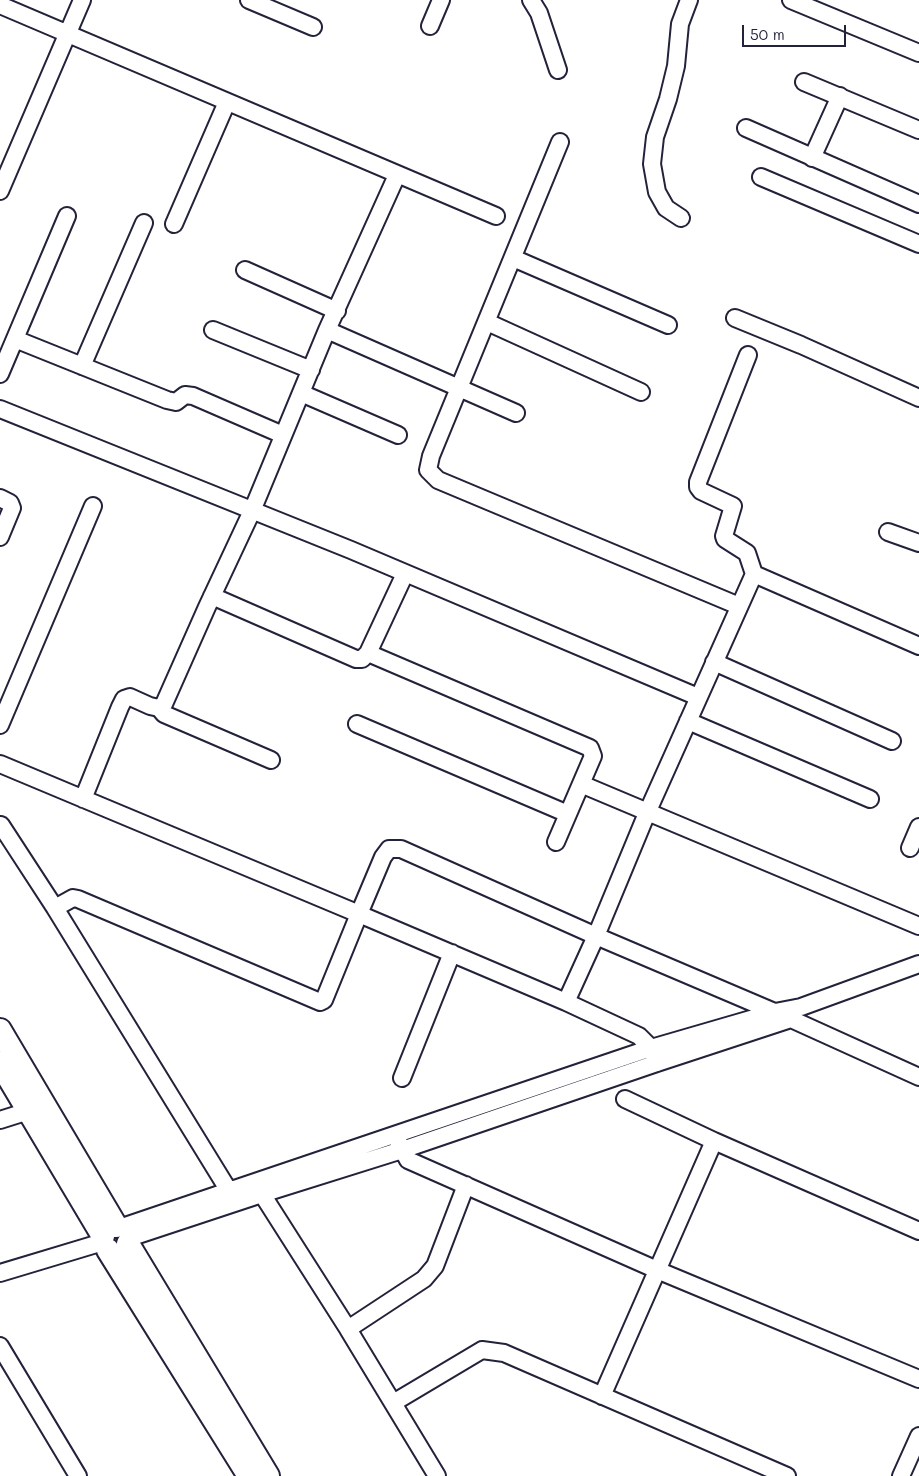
<!DOCTYPE html>
<style>
body{margin:0}
#map{position:relative;width:919px;height:1476px;overflow:hidden;background:#fff;font-family:Mali,sans-serif}
canvas{display:block}
.scale{position:absolute;left:742px;top:25px;width:104px;height:22px;box-sizing:border-box;border:2px solid #22223b;border-top:0;padding-left:6px;font-size:15px;line-height:18px;white-space:nowrap;color:#22223b;-webkit-text-stroke:4px #fff;paint-order:stroke}
</style>
<div id="map">
<canvas width="919" height="1476"></canvas>
<div class="scale">50 m</div>
</div>
<script>
const g = document.querySelector('canvas').getContext('2d');
g.lineJoin = 'round';
function toPath(rows) {
  const path = new Path2D();
  for (const r of rows) {
    path.moveTo(r[0], r[1]);
    for (let i = 2; i < r.length; i += 2) path.lineTo(r[i], r[i + 1]);
  }
  return path;
}
function strokePath(path, color, width, dash) {
  g.strokeStyle = color;
  g.lineWidth = width;
  g.lineCap = dash ? 'butt' : 'round';
  g.setLineDash(dash || []);
  g.stroke(path);
}
const street = toPath([
 [249,0,313,27],
 [531,0,539,13,558,70],
 [791,0,919,53],
 [0,5,496,216],
 [430,26,441,0],
 [804,82,919,130],
 [746,128,919,204],
 [560,142,431,456,428,470,438,480,739,606],
 [812,158,840,96],
 [761,177,919,244],
 [0,191,82,0],
 [681,218,666,208,657,192,652,164,655,137,668,99,676,66,680,24,689,0],
 [174,224,227,102],
 [513,258,668,325],
 [245,270,337,311],
 [735,318,801,345,919,398],
 [487,322,641,392],
 [213,330,311,370],
 [327,330,516,413],
 [15,339,167,400,176,402,185,395,193,396,283,435],
 [748,355,698,482,698,487,701,491,733,506,724,536,725,539,747,553,754,574],
 [82,366,144,223],
 [0,374,67,216],
 [301,393,398,435],
 [0,409,351,550,698,697],
 [0,498,10,503,12,508,0,537],
 [888,532,919,543],
 [212,596,356,659,362,659,368,653,403,578],
 [368,653,590,748,593,756,556,842],
 [714,662,892,741],
 [159,708,164,704,207,607,252,511,327,330,397,175],
 [688,721,870,799],
 [357,724,568,814],
 [0,725,93,506],
 [0,764,359,914,324,1000,320,1002,78,899,73,898,55,908],
 [581,784,919,926],
 [83,799,120,707,124,699,130,697,150,706,159,708,164,714,271,760],
 [1,825,55,908,229,1191],
 [910,848,919,827],
 [566,1002,596,936,647,813,754,574,919,646],
 [657,1063,651,1048,639,1036,566,1002,359,914,383,857,389,849,401,849,596,936,791,1019,919,1077],
 [402,1078,452,953],
 [625,1099,714,1141,919,1231],
 [0,1120,38,1108],
 [398,1141,408,1160,657,1270,919,1379],
 [258,1184,262,1194,348,1329,437,1476],
 [122,1227,651,1048,775,1012,801,1007,919,964],
 [129,1238,262,1194,402,1150,657,1063,791,1019,793,1016],
 [0,1273,103,1242],
 [348,1329,424,1279,435,1266,466,1185],
 [0,1346,78,1476],
 [602,1396,714,1141],
 [393,1403,482,1350,504,1353,787,1476],
 [901,1476,919,1436]
]);
const secondary = toPath([
 [0,1030,116,1226],
 [0,1063,103,1236],
 [128,1244,268,1476],
 [108,1250,249,1476]
]);
strokePath(street, '#22223b', 20);
strokePath(secondary, '#22223b', 26);
strokePath(street, '#fff', 16);
strokePath(secondary, '#fff', 22);
</script>
